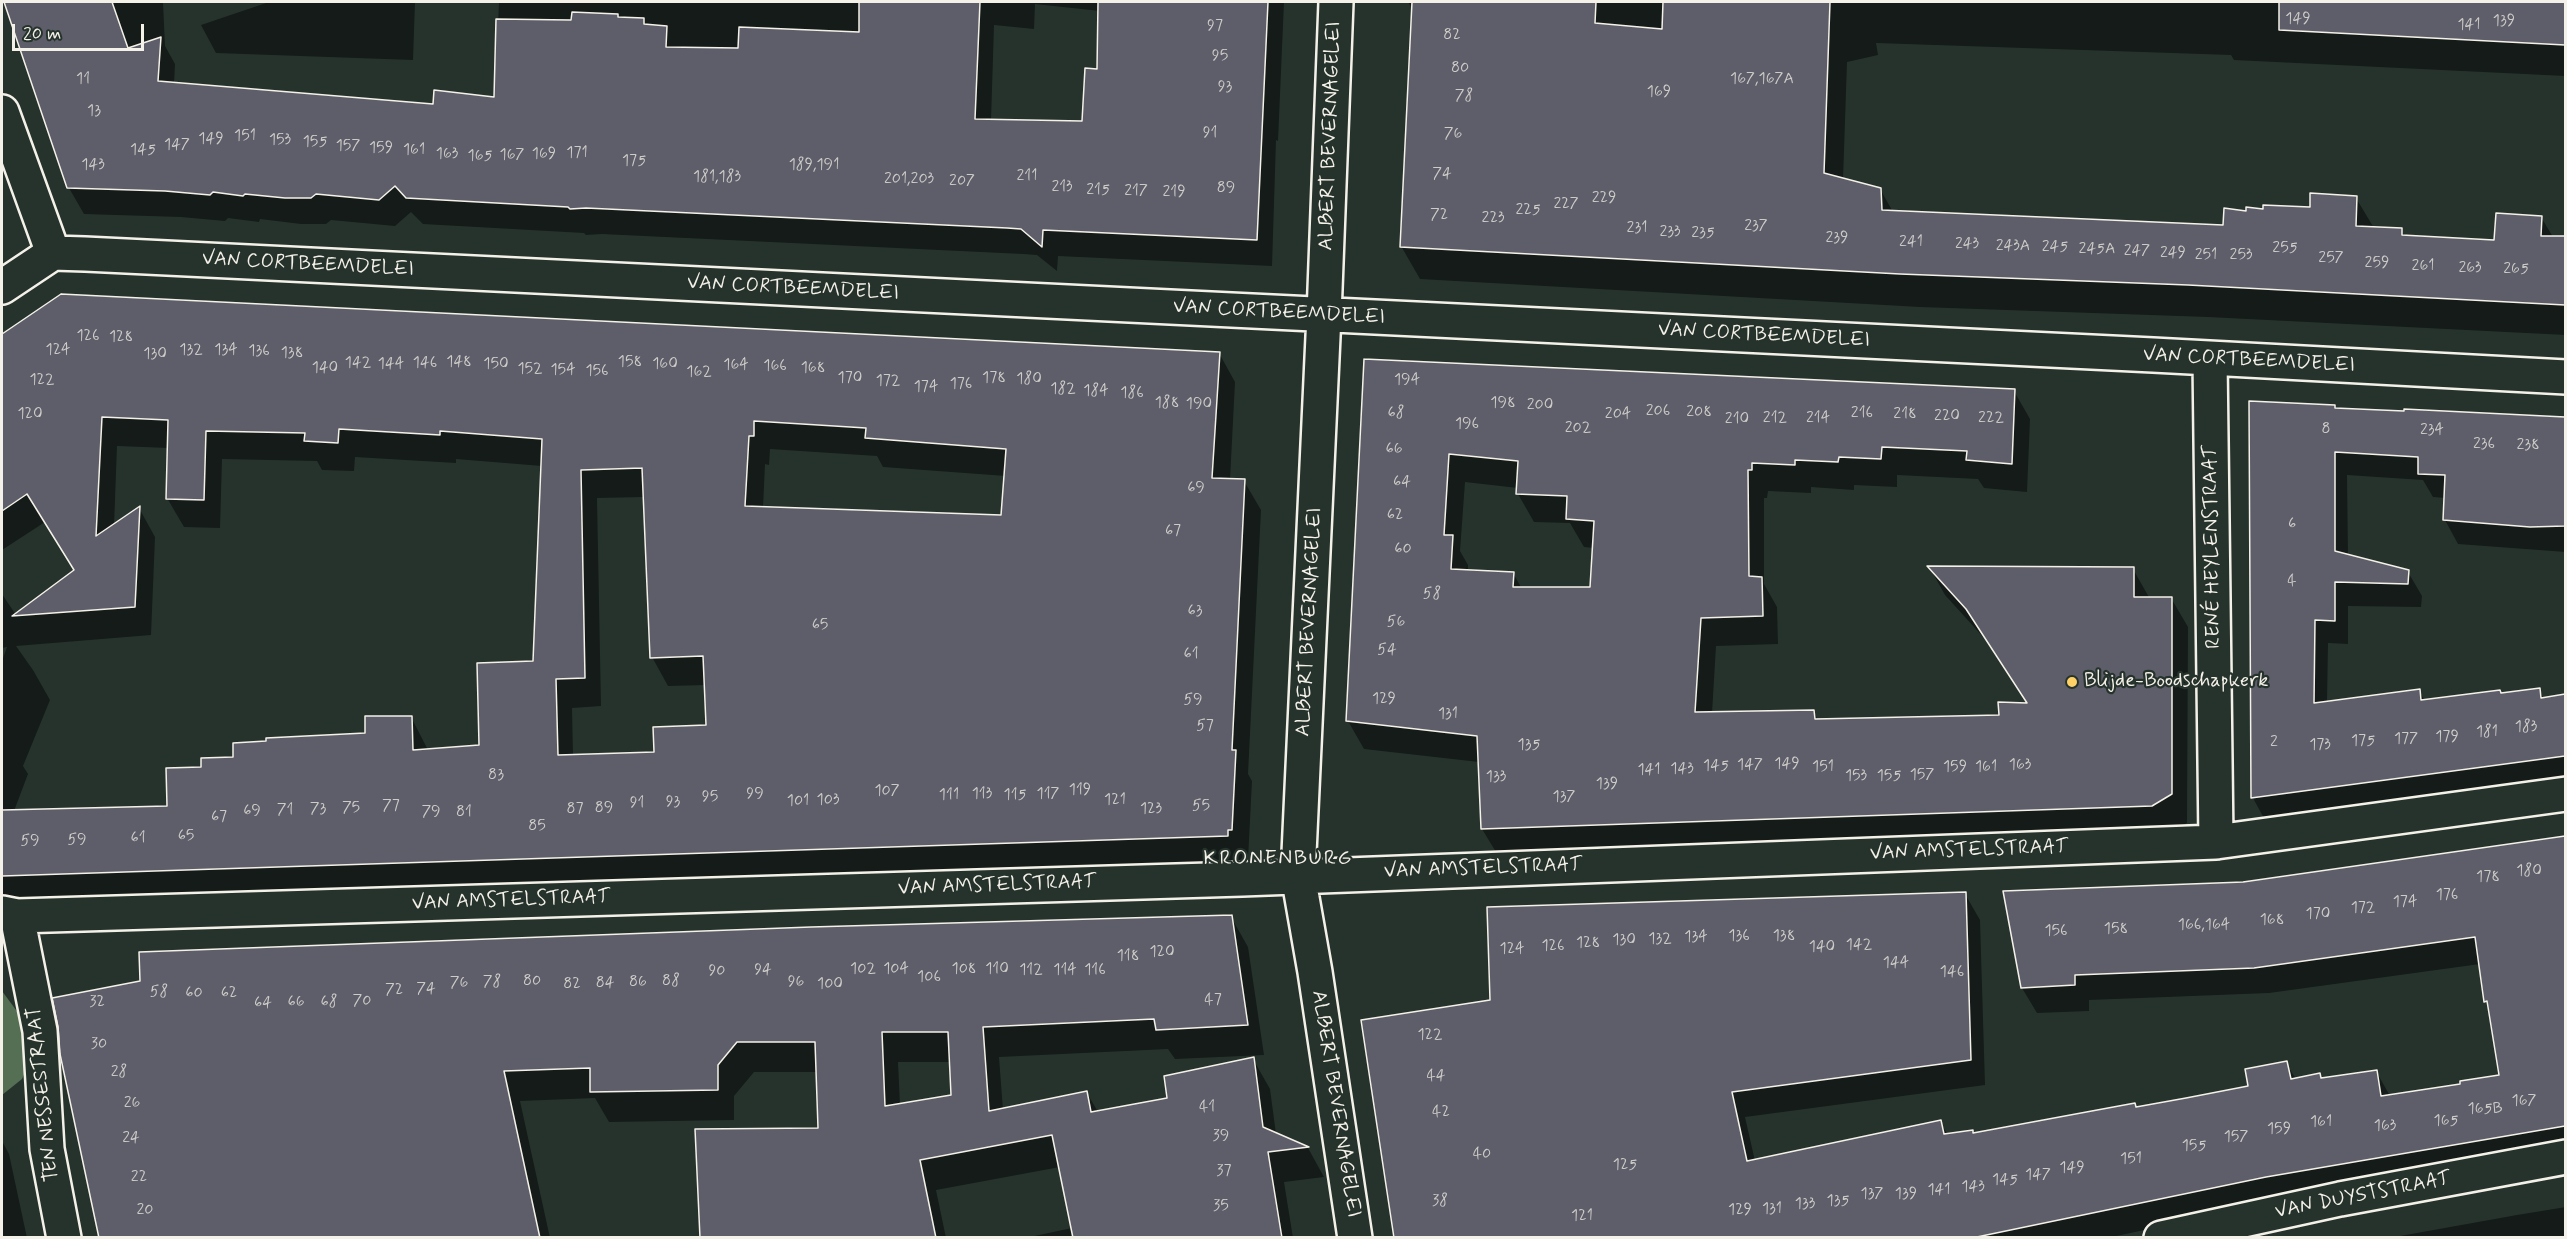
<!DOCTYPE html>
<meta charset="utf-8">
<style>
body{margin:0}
#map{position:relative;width:2567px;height:1239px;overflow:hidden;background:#26332d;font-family:Mynerve,sans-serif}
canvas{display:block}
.frame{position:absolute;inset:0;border:3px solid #f4f1e8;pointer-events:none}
.scale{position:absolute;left:12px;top:24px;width:132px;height:27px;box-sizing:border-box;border:3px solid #f4f1e8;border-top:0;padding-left:8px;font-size:18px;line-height:21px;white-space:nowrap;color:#f4f1e8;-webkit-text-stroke:4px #26332d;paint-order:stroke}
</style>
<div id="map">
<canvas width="2567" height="1239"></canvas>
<div class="frame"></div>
<div class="scale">20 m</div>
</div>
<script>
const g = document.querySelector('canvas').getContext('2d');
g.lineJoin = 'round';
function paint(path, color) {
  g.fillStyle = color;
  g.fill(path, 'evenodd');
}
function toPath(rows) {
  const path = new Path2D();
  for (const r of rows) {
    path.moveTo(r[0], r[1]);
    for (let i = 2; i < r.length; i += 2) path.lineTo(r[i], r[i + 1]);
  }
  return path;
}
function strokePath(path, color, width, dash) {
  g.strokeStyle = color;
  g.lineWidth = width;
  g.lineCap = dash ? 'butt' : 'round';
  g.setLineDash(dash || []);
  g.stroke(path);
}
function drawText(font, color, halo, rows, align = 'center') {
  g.font = font + ' Mynerve,sans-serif';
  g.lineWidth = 4.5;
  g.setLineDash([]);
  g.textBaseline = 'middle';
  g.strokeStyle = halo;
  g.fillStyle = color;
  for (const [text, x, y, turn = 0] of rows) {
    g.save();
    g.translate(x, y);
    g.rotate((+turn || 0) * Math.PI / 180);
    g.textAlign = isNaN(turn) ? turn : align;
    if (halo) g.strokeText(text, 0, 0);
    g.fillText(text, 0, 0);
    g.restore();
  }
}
paint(toPath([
 [2,991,19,1014,30,1041,28,1065,22,1079,2,1095]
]), '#556f55');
paint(toPath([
 [4,2,163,2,165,46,175,64,174,84,434,105,495,98,499,2,1284,2,1278,141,1276,140,1272,266,1058,256,1057,271,1037,255,1023,254,602,234,586,235,584,233,423,224,411,212,395,226,331,220,326,224,301,224,260,219,259,222,228,218,225,221,181,217,84,214,69,188],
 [1035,4,1100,11,1098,71,1084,122,991,121,994,25,1034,29],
 [269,2,415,2,413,60,216,53,201,25],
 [1408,2,2566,2,2566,76,2234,60,2231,55,1876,43,1878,55,1847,62,1843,180,1880,189,1893,212,2224,227,2247,212,2311,208,2356,198,2374,228,2401,230,2405,237,2496,241,2541,217,2553,237,2566,238,2566,335,2208,317,1920,307,1420,279,1401,246,1413,10],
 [62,295,1219,353,1235,382,1230,480,1244,481,1261,510,1248,774,1252,781,1248,859,1244,859,1244,865,16,905,2,899,2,661,7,647,2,648,2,594,16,615,75,571,45,522,2,550,2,336],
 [117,446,169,448,167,498,184,527,220,528,222,459,317,461,322,470,354,471,355,457,456,463,456,459,542,466,534,662,480,746,428,750,411,717,367,735,235,758,202,768,169,807,14,811,28,774,23,766,50,700,33,670,16,646,151,635,155,537,139,508,114,526],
 [770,449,877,456,883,467,1006,476,1003,516,763,508,765,464,769,465],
 [645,497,652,657,668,686,706,685,707,727,656,754,573,756,572,708,601,706,597,498],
 [1365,360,2014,391,2030,419,2027,492,1984,488,1978,479,1897,475,1897,487,1854,485,1854,490,1811,487,1811,493,1768,491,1767,498,1764,498,1764,584,1777,607,1778,644,1716,646,1712,713,1813,711,1818,720,2001,717,2027,704,1984,638,1945,595,1930,568,2133,569,2150,599,2171,598,2188,627,2187,823,2168,834,1499,857,1482,829,1479,762,1364,749,1348,721],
 [1465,482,1518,488,1518,494,1534,522,1570,523,1584,547,1594,548,1591,589,1522,589,1513,573,1468,571,1468,565,1460,551],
 [2251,402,2335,407,2336,410,2405,413,2405,410,2566,418,2566,552,2458,544,2445,520,2446,498,2433,497,2423,480,2347,475,2348,556,2408,572,2422,596,2421,607,2348,606,2348,644,2328,643,2327,703,2419,691,2425,701,2539,690,2544,699,2566,695,2566,780,2266,822,2253,798],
 [2566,838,2566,1155,2238,1210,2107,1238,1395,1238,1491,1001,1965,894,1980,920,1985,1085,1745,1117,1755,1161,1940,1122,1948,1135,1972,1131,1974,1134,2136,1108,2250,1087,2286,1063,2296,1079,2322,1080,2376,1071,2390,1096,2461,1086,2500,1076,2480,964,2269,993,2089,1000,2089,1011,2037,1013,2022,988,2243,883],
 [1231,917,1248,947,1264,1055,1175,1059,1168,1049,999,1057,1003,1110,1087,1093,1098,1112,1169,1100,1253,1059,1270,1089,1276,1134,1308,1148,1324,1177,1284,1182,1293,1238,1025,1238,1072,1228,1060,1167,936,1190,946,1238,702,1238,820,1130,818,1072,754,1072,734,1096,734,1120,609,1122,595,1098,520,1101,550,1238,100,1238,71,1102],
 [898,1062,951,1062,953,1096,900,1105],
 [2,1141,9,1154,27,1238,2,1238],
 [2566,1207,2566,1238,2389,1238,2517,1215]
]), '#0007');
const building = toPath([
 [4,2,112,2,128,48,161,37,158,81,433,104,434,90,494,97,496,19,571,20,572,12,618,14,618,17,644,18,644,24,667,26,666,47,738,48,739,27,859,32,859,2,980,2,975,119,1082,121,1085,68,1097,69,1098,2,1268,2,1257,240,1043,230,1042,247,1021,229,1007,228,586,208,570,209,568,207,406,198,395,186,379,200,316,194,311,198,285,198,245,194,243,196,213,192,210,195,165,191,67,188,4,2],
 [1412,2,1596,2,1595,23,1662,29,1663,2,1830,2,1824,173,1881,188,1882,210,2223,225,2224,208,2246,211,2246,207,2263,209,2263,205,2310,207,2310,193,2357,196,2356,226,2402,228,2402,235,2494,240,2496,213,2542,216,2541,236,2565,236,2565,305,2188,285,1900,274,1400,247,1412,2],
 [2279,2,2565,2,2565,45,2279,30,2279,2],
 [61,294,1220,352,1212,478,1245,479,1232,750,1236,750,1232,830,1228,830,1228,836,2,876,2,810,167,806,166,768,201,767,201,758,233,757,233,743,266,741,266,738,365,733,365,716,412,716,413,750,479,745,477,663,533,661,542,439,440,431,440,435,339,429,338,443,304,441,305,433,206,431,204,500,166,499,168,420,102,417,96,536,140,506,135,607,12,616,74,570,27,494,2,511,2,334,61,294],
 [754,421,866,428,865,438,1006,449,1001,515,745,506,749,436,754,436,754,421],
 [642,468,650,658,703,656,706,725,653,727,654,752,558,755,556,679,585,678,581,470,642,468],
 [1364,359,2015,389,2012,464,1966,460,1967,451,1882,447,1881,459,1839,457,1838,462,1795,460,1795,465,1752,463,1752,470,1748,470,1749,576,1762,577,1763,616,1701,618,1695,712,1814,710,1815,719,1999,715,1998,702,2027,703,1966,609,1927,566,2134,567,2134,597,2172,597,2172,794,2152,806,1481,829,1477,736,1346,721,1364,359],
 [1449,454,1518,461,1516,494,1567,496,1566,519,1594,521,1590,587,1513,587,1514,572,1451,569,1453,535,1444,535,1449,454],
 [2249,401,2335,405,2335,408,2404,411,2404,409,2565,417,2565,526,2530,527,2443,520,2445,475,2418,474,2418,457,2335,452,2335,551,2409,570,2408,584,2335,582,2335,621,2315,620,2314,703,2420,689,2421,700,2500,690,2501,693,2540,688,2541,698,2565,694,2565,756,2251,798,2249,401],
 [2565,836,2565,1126,2266,1177,1972,1238,1394,1238,1361,1020,1490,1000,1487,907,1966,892,1971,1060,1732,1092,1747,1161,1941,1120,1944,1134,1973,1130,1973,1133,2135,1103,2136,1107,2186,1098,2248,1086,2245,1069,2287,1061,2291,1079,2320,1073,2321,1078,2377,1070,2381,1096,2460,1084,2460,1081,2499,1075,2487,1001,2484,1002,2475,937,2254,968,2075,975,2075,985,2021,988,2003,891,2243,882,2565,836],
 [1232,915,1248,1025,1156,1030,1154,1019,983,1027,989,1111,1087,1091,1091,1112,1167,1098,1164,1076,1254,1057,1263,1127,1309,1147,1268,1152,1282,1238,1073,1238,1052,1135,920,1160,936,1238,700,1238,695,1129,818,1128,815,1042,737,1042,718,1065,718,1090,590,1092,590,1068,504,1071,540,1238,99,1238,60,1054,58,1027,52,998,140,981,139,952,811,927,1232,915],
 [882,1032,948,1032,951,1095,885,1106,882,1032]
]);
paint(building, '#5e5e6a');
strokePath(building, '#f4f1e8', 1.5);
const street = toPath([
 [1336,2,1324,315,1298,875,1315,972,1355,1238],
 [2,112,53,253],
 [2,287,53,253,85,254,2153,355,2566,377],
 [2210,359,2216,842],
 [2,913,17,916,1242,879,2216,842,2566,794],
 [17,916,40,1031,47,1149,64,1238],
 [2161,1238,2340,1199,2566,1157]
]);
strokePath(street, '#f4f1e8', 38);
strokePath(street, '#26332d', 33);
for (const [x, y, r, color] of [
 [2072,682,6,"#ffd166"]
]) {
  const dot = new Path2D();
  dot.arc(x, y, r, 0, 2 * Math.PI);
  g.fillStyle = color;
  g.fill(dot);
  strokePath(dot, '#26332d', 2);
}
drawText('16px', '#ceccc8', null, [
 ["149",2298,20],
 ["139",2504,22],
 ["141",2469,26],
 ["97",1215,27],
 ["82",1452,36],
 ["95",1220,57],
 ["80",1460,69],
 ["11",83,80],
 ["167,167A",1762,80],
 ["93",1225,88],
 ["169",1659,93],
 ["78",1464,97],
 ["13",94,112],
 ["91",1210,134],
 ["76",1453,135],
 ["151",245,137],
 ["149",211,140],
 ["153",280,141],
 ["155",315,143],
 ["147",177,146],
 ["157",348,147],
 ["159",381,149],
 ["145",143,151],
 ["161",414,151],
 ["171",577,154],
 ["163",447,155],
 ["169",544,155],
 ["167",512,156],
 ["165",480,157],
 ["175",634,162],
 ["143",93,166],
 ["189,191",814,166],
 ["74",1442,175],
 ["211",1027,177],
 ["181,183",717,178],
 ["201,203",909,180],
 ["207",962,182],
 ["213",1062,188],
 ["89",1226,189],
 ["215",1098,191],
 ["217",1136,192],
 ["219",1174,193],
 ["229",1604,199],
 ["227",1566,205],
 ["225",1528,211],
 ["72",1439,216],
 ["223",1493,219],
 ["237",1756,227],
 ["231",1637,229],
 ["233",1670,233],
 ["235",1703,234],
 ["239",1837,239],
 ["241",1911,243],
 ["243",1967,245],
 ["243A",2013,247],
 ["245",2055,248],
 ["255",2285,249],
 ["245A",2097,250],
 ["247",2137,252],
 ["249",2173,254],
 ["251",2206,256],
 ["253",2241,256],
 ["257",2331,259],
 ["259",2377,264],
 ["261",2423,267],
 ["263",2470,269],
 ["265",2516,270],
 ["126",88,337],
 ["128",121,338],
 ["124",58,351],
 ["132",191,351],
 ["134",226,351],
 ["136",259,352],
 ["138",292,354],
 ["130",155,355],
 ["148",459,363],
 ["158",630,363],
 ["142",358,364],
 ["146",425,364],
 ["144",391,365],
 ["150",496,365],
 ["160",665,365],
 ["164",736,366],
 ["166",775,367],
 ["140",325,369],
 ["168",813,369],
 ["152",530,370],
 ["154",563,371],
 ["156",597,372],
 ["162",699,373],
 ["170",850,379],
 ["178",994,379],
 ["180",1029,380],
 ["122",42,381],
 ["194",1407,381],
 ["172",888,382],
 ["176",961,385],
 ["174",926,388],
 ["182",1063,390],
 ["184",1096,392],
 ["186",1132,394],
 ["188",1167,404],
 ["198",1503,404],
 ["190",1199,405],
 ["200",1540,406],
 ["206",1658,412],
 ["208",1699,413],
 ["68",1396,414],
 ["216",1862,414],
 ["120",30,415],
 ["204",1618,415],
 ["218",1905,415],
 ["220",1947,417],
 ["212",1775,419],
 ["214",1818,419],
 ["222",1991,419],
 ["210",1737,420],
 ["196",1467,425],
 ["202",1578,429],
 ["8",2326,430],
 ["234",2432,431],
 ["236",2484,445],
 ["238",2528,446],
 ["66",1394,450],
 ["64",1402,483],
 ["69",1196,489],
 ["62",1395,516],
 ["6",2292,525],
 ["67",1173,532],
 ["60",1403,550],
 ["4",2292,582],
 ["58",1432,595],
 ["63",1195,612],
 ["56",1396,623],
 ["65",820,626],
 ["54",1387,651],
 ["61",1191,655],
 ["129",1384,700],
 ["59",1193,701],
 ["131",1448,715],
 ["57",1205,727],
 ["183",2526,728],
 ["181",2487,733],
 ["179",2447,738],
 ["177",2406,740],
 ["175",2363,742],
 ["2",2274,743],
 ["135",1529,746],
 ["173",2320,746],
 ["149",1787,765],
 ["147",1750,766],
 ["163",2020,766],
 ["145",1716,767],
 ["151",1823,768],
 ["159",1955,768],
 ["161",1986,768],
 ["143",1682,770],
 ["141",1649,771],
 ["83",496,776],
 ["157",1922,776],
 ["153",1856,777],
 ["155",1889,777],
 ["133",1496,778],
 ["139",1607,785],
 ["119",1080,791],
 ["107",887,792],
 ["99",755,795],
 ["113",982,795],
 ["117",1048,795],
 ["111",949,796],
 ["115",1015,796],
 ["95",710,798],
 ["137",1564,798],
 ["103",828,801],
 ["121",1115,801],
 ["101",798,802],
 ["93",673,803],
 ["91",637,804],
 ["77",391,807],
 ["55",1201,807],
 ["75",351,809],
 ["89",604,809],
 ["73",318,810],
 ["87",575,810],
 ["123",1151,810],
 ["71",285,811],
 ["69",252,812],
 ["79",431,813],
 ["81",464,813],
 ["67",219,818],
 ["85",537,827],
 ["65",186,837],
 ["61",138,839],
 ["59",77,841],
 ["59",30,842],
 ["180",2529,872],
 ["178",2488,878],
 ["176",2447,896],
 ["174",2405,903],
 ["172",2363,909],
 ["170",2318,915],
 ["168",2272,921],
 ["166,164",2204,926],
 ["158",2116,930],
 ["156",2056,932],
 ["136",1739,937],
 ["138",1784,937],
 ["134",1696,938],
 ["132",1660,940],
 ["130",1624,941],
 ["128",1588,944],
 ["142",1859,946],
 ["126",1553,947],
 ["140",1822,948],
 ["124",1512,950],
 ["120",1162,953],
 ["118",1128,957],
 ["144",1896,964],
 ["102",863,970],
 ["104",896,970],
 ["108",964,970],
 ["110",997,970],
 ["94",763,971],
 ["112",1031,971],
 ["114",1065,971],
 ["116",1095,971],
 ["90",717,972],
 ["146",1952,973],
 ["106",929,978],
 ["80",532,982],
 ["88",671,982],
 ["78",492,983],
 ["86",638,983],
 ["96",796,983],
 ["76",459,984],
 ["84",605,984],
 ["82",572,985],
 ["100",830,985],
 ["74",426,990],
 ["72",394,991],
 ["58",159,993],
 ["60",194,994],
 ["62",229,994],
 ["47",1213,1001],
 ["70",362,1002],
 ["32",97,1003],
 ["66",296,1003],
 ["68",329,1003],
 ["64",263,1004],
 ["122",1430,1036],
 ["30",99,1045],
 ["28",119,1073],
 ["44",1436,1077],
 ["167",2524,1102],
 ["26",132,1104],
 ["41",1207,1108],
 ["165B",2485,1110],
 ["42",1441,1113],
 ["165",2446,1122],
 ["161",2321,1123],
 ["163",2385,1127],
 ["159",2279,1130],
 ["39",1221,1137],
 ["157",2236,1138],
 ["24",131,1139],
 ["155",2194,1147],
 ["40",1482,1155],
 ["151",2131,1160],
 ["125",1625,1166],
 ["149",2072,1169],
 ["37",1224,1172],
 ["147",2038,1176],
 ["22",139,1178],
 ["145",2005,1181],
 ["143",1973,1188],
 ["141",1939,1191],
 ["137",1872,1195],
 ["139",1906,1195],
 ["38",1440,1202],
 ["135",1838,1202],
 ["133",1805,1205],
 ["35",1221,1207],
 ["131",1772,1210],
 ["20",145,1211],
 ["129",1740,1211],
 ["121",1582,1217]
]);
drawText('20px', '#f4f1e8', '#26332d', [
 ["ALBERT BEVERNAGELEI",1331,136,-88],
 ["VAN CORTBEEMDELEI",308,265,3],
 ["VAN CORTBEEMDELEI",793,289,3],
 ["VAN CORTBEEMDELEI",1279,313,3],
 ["VAN CORTBEEMDELEI",1764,336,3],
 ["VAN CORTBEEMDELEI",2249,361,3],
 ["RENÉ HEYLENSTRAAT",2213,547,-91],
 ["ALBERT BEVERNAGELEI",1310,622,-87],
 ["VAN AMSTELSTRAAT",1969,851,-2],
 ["VAN AMSTELSTRAAT",1483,869,-2],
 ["VAN AMSTELSTRAAT",997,886,-2],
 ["VAN AMSTELSTRAAT",511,901,-2],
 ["TEN NESSESTRAAT",44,1094,-96],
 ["ALBERT BEVERNAGELEI",1335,1104,81],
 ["VAN DUYSTSTRAAT",2363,1196,-11]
]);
drawText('20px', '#f4f1e8', '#26332d', [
 ["Blijde-Boodschapkerk",2084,682]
], 'left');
g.letterSpacing = '1.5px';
drawText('21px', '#f4f1e8', '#26332d', [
 ["KRONENBURG",1278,860]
]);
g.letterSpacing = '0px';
</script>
